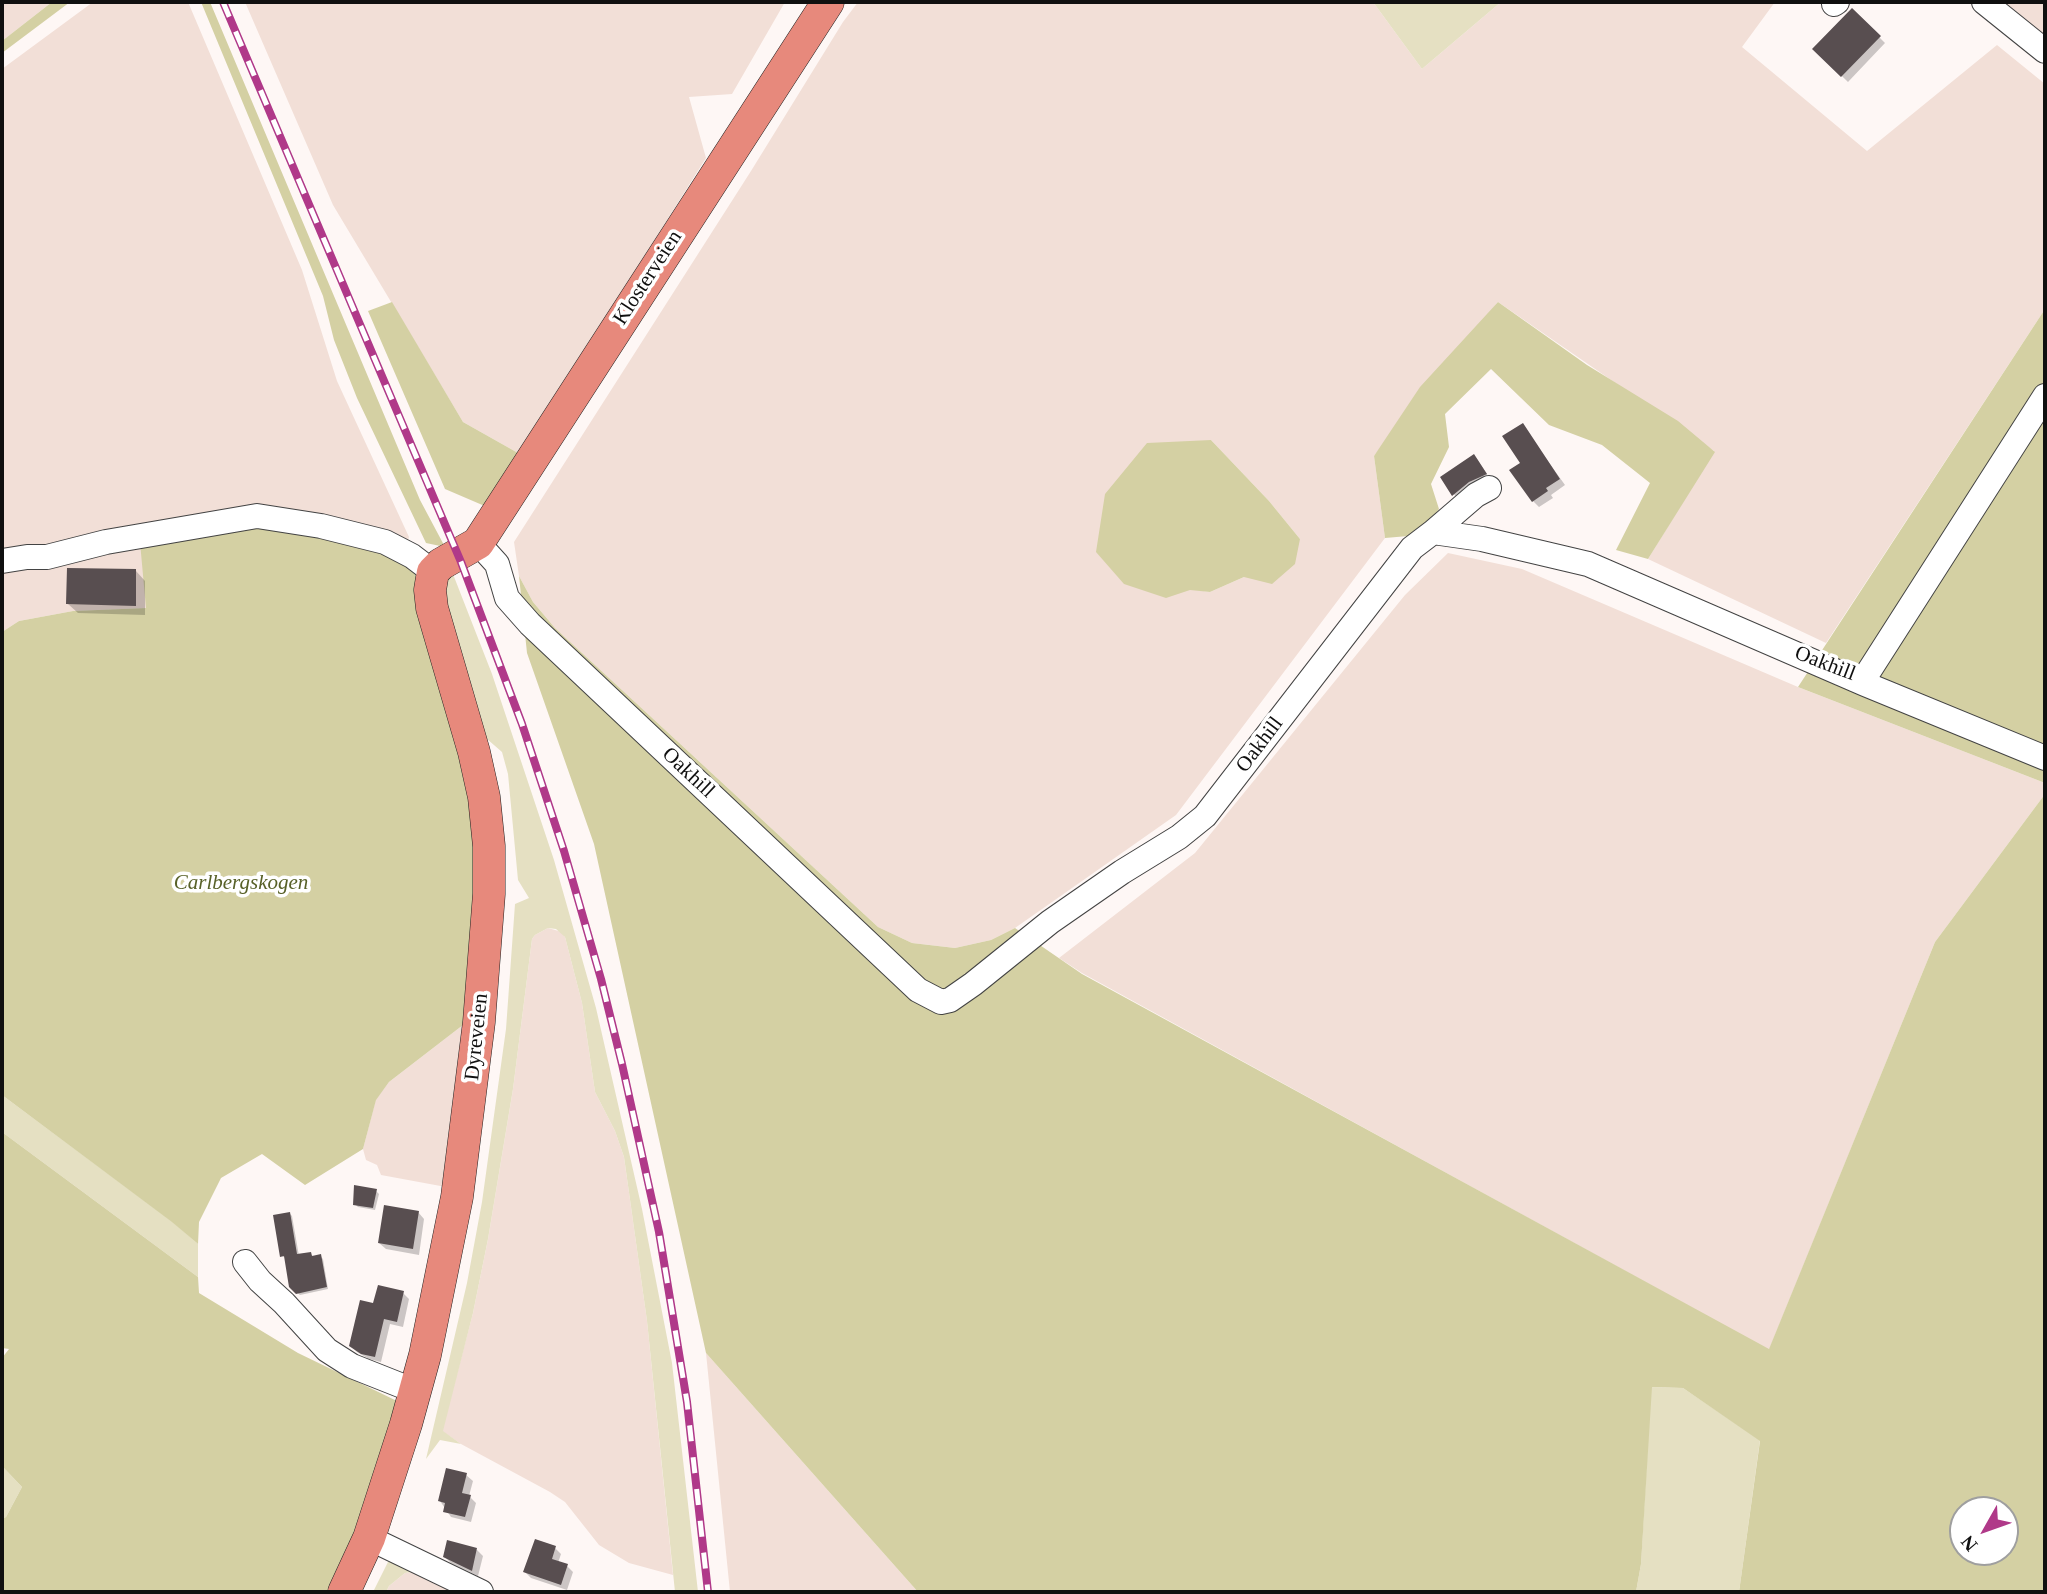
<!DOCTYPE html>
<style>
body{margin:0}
#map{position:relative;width:2047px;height:1594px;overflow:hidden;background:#fef7f5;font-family:Georgia,serif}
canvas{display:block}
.frame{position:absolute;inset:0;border:4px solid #101010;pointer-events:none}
.north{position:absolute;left:1949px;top:1496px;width:70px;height:70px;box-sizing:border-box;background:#fff;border:2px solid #9f9f9f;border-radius:50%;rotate:230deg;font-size:19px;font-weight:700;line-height:28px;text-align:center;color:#101010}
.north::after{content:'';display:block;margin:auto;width:24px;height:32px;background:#b03989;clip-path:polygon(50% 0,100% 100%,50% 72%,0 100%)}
</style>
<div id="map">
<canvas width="2047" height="1594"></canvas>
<div class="frame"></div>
<div class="north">N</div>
</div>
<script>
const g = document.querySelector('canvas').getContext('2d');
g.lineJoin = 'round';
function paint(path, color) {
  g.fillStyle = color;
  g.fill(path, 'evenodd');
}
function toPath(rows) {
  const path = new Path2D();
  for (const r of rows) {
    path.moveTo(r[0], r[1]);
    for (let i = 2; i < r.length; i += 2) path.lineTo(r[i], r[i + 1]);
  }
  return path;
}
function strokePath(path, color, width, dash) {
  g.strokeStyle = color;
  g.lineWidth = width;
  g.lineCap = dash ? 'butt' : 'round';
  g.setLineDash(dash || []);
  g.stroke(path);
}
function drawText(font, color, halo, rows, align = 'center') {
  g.font = font + ' Georgia,serif';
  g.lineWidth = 7;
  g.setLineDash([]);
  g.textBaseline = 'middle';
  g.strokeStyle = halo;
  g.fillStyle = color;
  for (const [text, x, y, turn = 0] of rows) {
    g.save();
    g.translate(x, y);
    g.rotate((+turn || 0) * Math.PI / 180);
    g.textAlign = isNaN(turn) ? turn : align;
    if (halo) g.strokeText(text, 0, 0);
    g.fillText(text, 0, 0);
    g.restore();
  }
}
paint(toPath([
 [2,2,52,2,2,41],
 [93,2,188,2,302,270,337,381,409,537,402,558,146,608,73,611,19,621,2,632,2,69],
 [245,2,785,2,732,94,689,97,706,158,550,406,518,453,463,422,333,205],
 [858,2,1373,2,1422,69,1501,2,1775,2,1742,47,1867,151,1997,45,2045,84,2045,309,1826,643,1648,559,1714,451,1498,302,1374,456,1385,538,1176,815,1015,928,991,940,955,948,912,943,878,927,555,628,533,602,519,576,514,542,751,171,843,22],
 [1211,440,1269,501,1300,539,1244,577,1210,592,1190,589],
 [1998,2,2045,2,2045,40],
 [1448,553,1522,569,1798,687,2045,783,2045,794,1935,942,1769,1350,1082,973,1059,958,1195,853,1405,595],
 [548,928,562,932,565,937,582,1003,595,1092,615,1131,624,1157,647,1321,673,1575,629,1563,599,1545,565,1502,550,1492,461,1444,442,1431,473,1313,488,1239,513,1089,532,939,535,935],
 [463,1025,446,1187,381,1175,377,1165,366,1160,363,1149,376,1099,389,1082],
 [706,1353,918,1592,730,1592],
 [412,1572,455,1592,386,1592,389,1586,405,1573]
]), '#f2dfd7');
paint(toPath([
 [1373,2,1501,2,1422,69],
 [451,569,492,674,554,860,596,1008,642,1209,672,1363,698,1592,675,1592,647,1321,624,1157,615,1131,595,1092,582,1003,565,937,556,929,548,928,535,935,532,939,513,1089,488,1239,473,1313,443,1431,461,1444,440,1440,426,1459,467,1283,482,1202,506,1029,515,904,529,898,518,880,508,774,502,752,479,732,439,602],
 [2,1095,173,1222,198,1244,198,1277,2,1132],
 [1651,1387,1683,1388,1760,1440,1739,1592,1636,1592,1641,1564],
 [2,1466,22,1487,6,1517,2,1519],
 [393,1561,412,1572,405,1573,389,1586,386,1592,373,1592,388,1562]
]), '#e5e0c2');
paint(toPath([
 [52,2,70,2,2,53,2,41],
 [201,2,210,2,420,500,445,547,426,543,357,398,334,340,323,296],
 [392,302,463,422,518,453,487,507,445,489,368,311],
 [1498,302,1587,365,1678,421,1715,452,1648,559,1616,550,1650,483,1602,445,1549,425,1491,369,1445,414,1449,447,1431,484,1439,509,1420,535,1385,538,1374,456,1420,387],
 [2045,309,2045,783,1798,687],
 [1211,440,1269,501,1300,539,1295,564,1272,584,1244,577,1210,592,1190,590,1166,598,1124,584,1096,552,1105,494,1147,443],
 [248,522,378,547,415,573,478,809,481,903,463,1025,389,1082,376,1100,363,1149,305,1185,262,1154,221,1178,199,1222,198,1244,172,1222,2,1095,2,632,19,621,73,611,146,608,140,542],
 [519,576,533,602,555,628,878,927,912,943,955,948,991,940,1015,928,1082,974,1769,1349,1935,942,2045,794,2045,1592,1739,1592,1760,1441,1683,1388,1652,1387,1641,1564,1636,1592,984,1592,982,1590,980,1592,918,1592,706,1353,594,844,527,653],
 [1963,1510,2005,1510,2005,1552,1963,1552],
 [2,1132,198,1277,199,1293,298,1353,399,1402,381,1468,330,1592,2,1592,2,1519,6,1517,22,1487,2,1466,2,1358,9,1349,2,1348]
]), '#d4d0a3');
paint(toPath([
 [1852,10,1885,43,1848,82,1814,49],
 [1522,425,1565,485,1551,495,1553,498,1539,507,1533,501,1523,463],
 [1477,459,1488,476,1456,497,1442,477],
 [136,571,145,581,145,615,78,613,68,604],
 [376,1191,379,1194,375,1210,358,1207,355,1204],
 [418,1212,424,1219,419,1255,386,1249,379,1243],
 [290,1214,292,1216,299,1256,310,1254,314,1257,320,1256,323,1259,328,1289,300,1295,290,1286,286,1258,282,1256],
 [403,1293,409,1299,403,1327,390,1324,381,1362,369,1359,357,1352,351,1346,375,1306],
 [466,1475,473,1481,469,1496,476,1503,471,1522,451,1517,440,1501],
 [449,1543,477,1550,483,1556,478,1576,451,1563,445,1557],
 [555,1548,561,1554,558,1563,567,1566,573,1572,567,1590,531,1578,525,1572]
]), '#0003');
paint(toPath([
 [1852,8,1881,36,1841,77,1812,49],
 [1523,423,1560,479,1546,488,1548,491,1532,502,1509,470,1520,463,1502,436],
 [1474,454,1487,474,1469,482,1452,496,1440,477],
 [67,568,136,569,136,606,66,604],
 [354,1185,377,1189,373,1208,353,1205],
 [384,1205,419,1211,413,1249,378,1243],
 [290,1212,297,1254,311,1252,312,1256,321,1254,327,1287,296,1294,289,1287,284,1256,280,1257,273,1215],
 [378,1285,404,1291,397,1322,384,1319,375,1357,361,1354,349,1346,360,1300,373,1303],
 [446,1468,467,1473,462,1493,471,1495,465,1517,443,1512,445,1503,438,1501],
 [535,1539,556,1546,552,1559,568,1564,561,1585,523,1572],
 [447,1540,477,1548,472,1571,443,1557]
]), '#584e50');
const minor = toPath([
 [1984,2,2045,51],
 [1834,4,1837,2],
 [1433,532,1476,495,1489,488],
 [478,543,497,564,507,598,530,624,918,990,941,1002,950,1000,973,984,1050,922,1122,872,1179,837,1205,816,1412,548,1433,532,1482,539,1588,564,1865,684,2045,758],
 [2,561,27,557,47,557,106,542,257,516,321,526,385,542,412,556,433,572],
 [1862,682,2045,396],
 [245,1262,260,1281,284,1303,327,1350,352,1366,415,1391],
 [369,1538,481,1592]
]);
const major = toPath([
 [344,1592,369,1538,406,1424,425,1355,457,1197,479,1022,489,894,489,846,484,797,474,752,432,608,430,590,433,572,441,564,478,543,828,2]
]);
strokePath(minor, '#434343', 26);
strokePath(major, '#212121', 33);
strokePath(minor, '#fff', 24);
strokePath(major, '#e7897c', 32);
const rail = toPath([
 [223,2,461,562,522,724,564,851,601,979,622,1064,659,1232,687,1402,708,1592]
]);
strokePath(rail, '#b03989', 8);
strokePath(rail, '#fff', 5, [16]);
drawText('21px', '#101010', '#fff', [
 ["Klosterveien",648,278,-57],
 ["Oakhill",1825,664,21],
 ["Oakhill",1260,745,-53],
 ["Oakhill",688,773,43],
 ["Dyreveien",477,1037,-84]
]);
drawText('italic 21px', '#586128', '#fff', [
 ["Carlbergskogen",241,883]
]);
</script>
